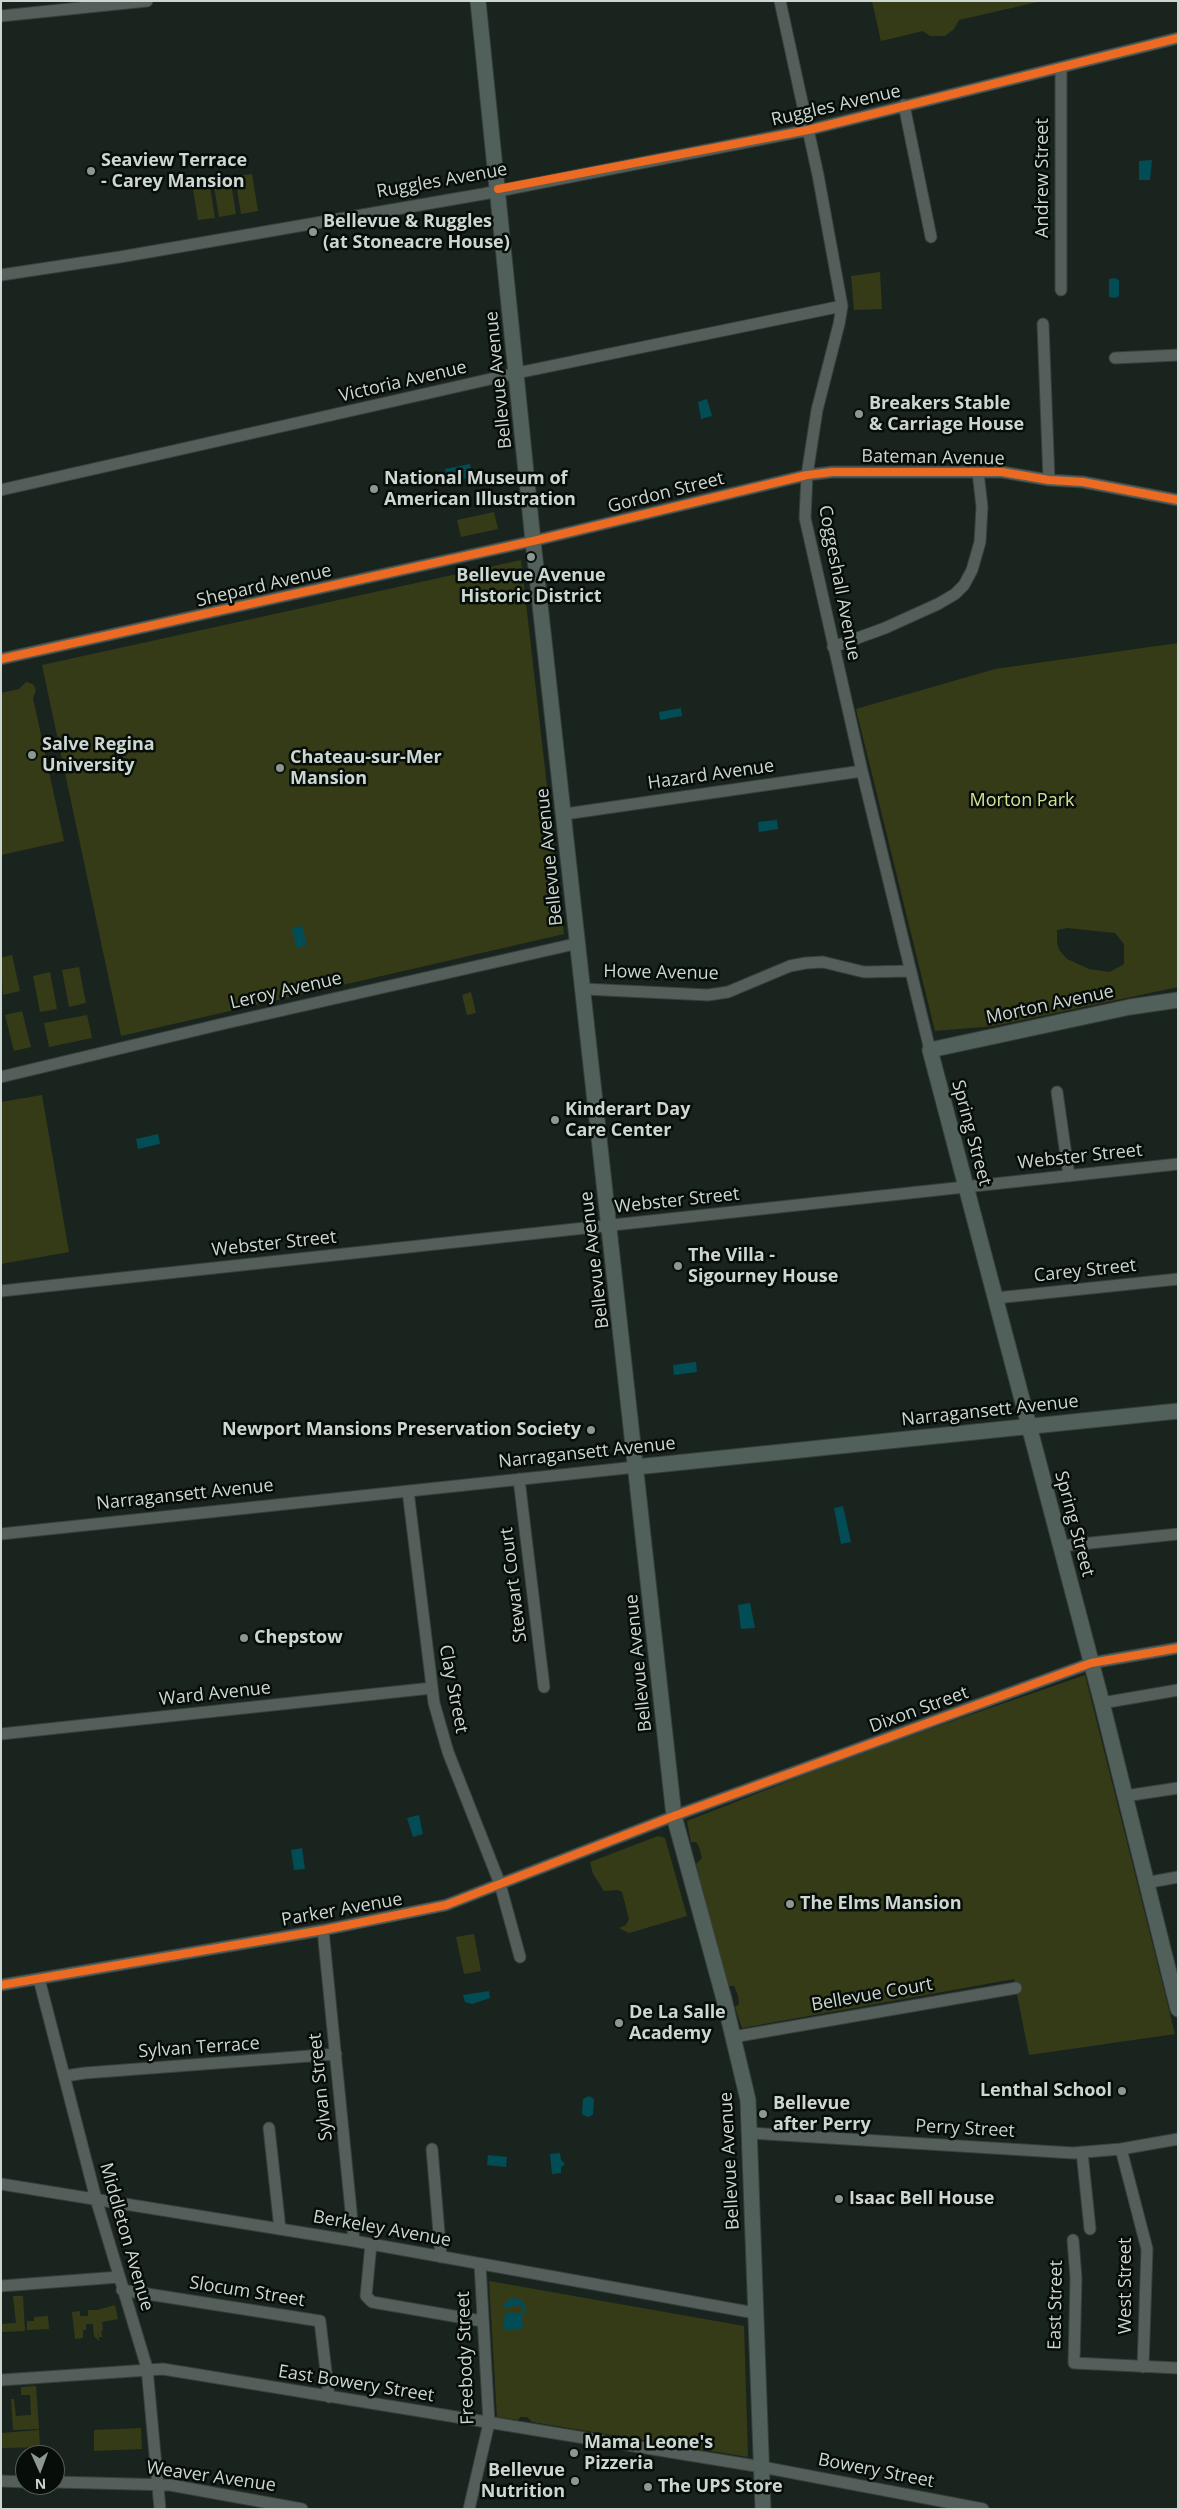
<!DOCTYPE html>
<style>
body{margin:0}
#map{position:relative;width:1179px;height:2510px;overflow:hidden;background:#1a241f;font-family:"Open Sans",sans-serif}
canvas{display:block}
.frame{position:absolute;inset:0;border:2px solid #cdd7d1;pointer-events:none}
.north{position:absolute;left:15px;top:2445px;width:50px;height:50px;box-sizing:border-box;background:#070e0a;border:1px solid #565e5a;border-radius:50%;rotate:178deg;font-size:14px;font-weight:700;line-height:20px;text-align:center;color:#cdd7d1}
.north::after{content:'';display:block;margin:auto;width:18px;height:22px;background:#8e9893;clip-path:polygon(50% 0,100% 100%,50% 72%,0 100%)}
</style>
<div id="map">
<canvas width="1179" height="2510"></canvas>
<div class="frame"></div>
<div class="north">N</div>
</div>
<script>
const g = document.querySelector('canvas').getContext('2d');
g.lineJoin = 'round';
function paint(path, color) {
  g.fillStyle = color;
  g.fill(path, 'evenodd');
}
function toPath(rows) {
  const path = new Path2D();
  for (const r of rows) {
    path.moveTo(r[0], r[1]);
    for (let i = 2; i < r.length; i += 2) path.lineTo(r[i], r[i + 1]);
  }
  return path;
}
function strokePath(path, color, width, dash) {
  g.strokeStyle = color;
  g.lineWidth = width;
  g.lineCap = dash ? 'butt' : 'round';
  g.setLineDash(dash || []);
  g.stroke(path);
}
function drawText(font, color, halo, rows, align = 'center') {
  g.font = font + ' "Open Sans",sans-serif';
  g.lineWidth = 5;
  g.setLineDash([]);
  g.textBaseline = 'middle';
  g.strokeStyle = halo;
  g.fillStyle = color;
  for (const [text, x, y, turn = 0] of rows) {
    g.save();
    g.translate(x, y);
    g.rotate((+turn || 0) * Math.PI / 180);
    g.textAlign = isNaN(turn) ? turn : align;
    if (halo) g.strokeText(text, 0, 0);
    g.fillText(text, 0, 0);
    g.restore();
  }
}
paint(toPath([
 [872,1,1042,1,959,20,954,29,945,36,930,36,923,31,881,41],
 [252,174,258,211,241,214,235,176],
 [230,177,236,214,219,217,213,180],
 [209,181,215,218,198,220,192,183],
 [880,272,882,309,854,310,851,276],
 [494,512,498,529,461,537,457,520],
 [521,560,564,934,121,1036,42,665],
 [1178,643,1178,987,994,1026,935,1031,856,709,995,669],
 [1067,928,1115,933,1124,944,1124,964,1110,972,1089,969,1067,959,1059,950,1057,942,1057,930],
 [26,682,33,684,36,690,33,698,64,841,1,855,1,693,19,689],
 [12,955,20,991,3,995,1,958],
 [79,967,86,1003,69,1007,62,970],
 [50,972,57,1009,40,1012,33,976],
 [471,992,476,1013,467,1015,462,995],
 [22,1011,31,1047,14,1051,5,1015],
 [87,1015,92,1038,49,1047,44,1023],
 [42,1095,69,1252,1,1264,1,1102],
 [1085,1675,1175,2034,1029,2055,1014,1979,742,2028,735,2007,739,2004,738,1995,734,1986,728,1986,706,1906,696,1864,702,1858,699,1847,696,1842,691,1842,687,1821,858,1754],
 [658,1836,665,1838,687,1916,629,1933,619,1928,626,1925,629,1919,622,1892,618,1890,604,1891,593,1874,590,1862],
 [474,1934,481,1971,464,1974,456,1937],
 [489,2281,744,2326,748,2457,532,2422,527,2417,520,2417,518,2420,497,2417],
 [13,2296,23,2296,25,2331,1,2332,1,2324,16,2323],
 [115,2305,118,2319,102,2322,103,2330,101,2331,102,2337,99,2337,97,2310],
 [88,2310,97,2310,99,2341,94,2336,93,2324,86,2324,86,2330,83,2330,83,2338,75,2339,72,2312,80,2311,80,2316,88,2316],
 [48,2316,49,2329,27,2330,27,2321,34,2321,34,2317],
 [36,2386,39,2429,13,2430,11,2399,14,2399,16,2416,31,2415,30,2395,21,2395,21,2387],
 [141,2428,142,2449,94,2451,94,2430],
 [39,2430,40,2447,1,2448,1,2433]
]), '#363b17');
paint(toPath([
 [1152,160,1150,180,1139,180,1139,161],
 [1114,278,1119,280,1119,296,1115,298,1109,297,1109,279],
 [707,399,712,416,701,419,698,402],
 [470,464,473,477,448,482,445,469],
 [681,708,682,716,660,720,659,712],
 [777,820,778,829,759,832,758,822],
 [302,926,307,945,296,948,292,928],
 [158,1134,160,1144,138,1149,136,1139],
 [696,1362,697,1372,674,1375,673,1365],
 [843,1506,851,1542,841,1544,834,1508],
 [750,1603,755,1628,741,1629,738,1605],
 [419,1815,423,1834,413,1837,407,1818],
 [302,1848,305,1869,294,1870,291,1850],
 [489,1991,490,1998,472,2004,465,2002,463,1995],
 [589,2096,594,2099,593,2115,587,2117,582,2114,583,2099],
 [560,2153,561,2160,565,2164,561,2167,561,2173,552,2174,550,2154],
 [488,2155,507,2157,506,2167,487,2165],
 [511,2298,521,2299,526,2306,526,2312,521,2318,524,2326,518,2330,505,2330,503,2327,505,2314,511,2312,518,2314,524,2310,521,2305,504,2308,503,2305]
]), '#024c55');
const minor = toPath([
 [780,1,818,175,842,306,839,324,817,410,807,475,805,518,862,771,930,1050],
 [1,16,147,1],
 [1061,67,1061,290],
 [904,105,931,237],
 [1,275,120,257,483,194,808,130,1178,38],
 [1043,324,1049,480],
 [1115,358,1178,355],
 [1,490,517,373,842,306],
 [833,647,885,628,938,604,955,594,964,585,972,570,980,542,982,507,978,472],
 [1,659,533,541,807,475,832,472,1002,472,1049,480,1083,482,1178,500],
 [565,814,862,771],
 [584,989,708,995,728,992,790,966,806,963,823,962,864,972,911,971],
 [1,1077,222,1024,579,943],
 [1057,1092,1069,1176],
 [1,1291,1178,1164],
 [996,1298,1178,1279],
 [519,1479,544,1687],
 [408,1491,434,1703,448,1752,500,1884,520,1957],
 [1,1534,636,1467],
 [1061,1546,1178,1534],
 [1102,1703,1178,1690],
 [1,1734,432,1688],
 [1125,1796,1178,1788],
 [1145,1883,1178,1877],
 [323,1930,354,2241],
 [39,1979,96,2199,147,2368,160,2509],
 [1,1985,323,1930,446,1905,674,1816,1091,1663,1178,1648],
 [733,2037,1016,1988],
 [65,2076,85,2073,336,2054],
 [269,2128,280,2229],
 [750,2133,1073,2153,1121,2149,1178,2139],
 [432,2149,441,2257],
 [1121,2149,1147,2249,1143,2367],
 [1082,2152,1090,2229],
 [1,2184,354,2241,755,2313],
 [1073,2240,1076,2278,1074,2363,1178,2368],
 [371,2244,366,2296,372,2302,482,2321],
 [1,2286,119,2277],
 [122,2290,320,2321,329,2397],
 [1,2380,163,2369,762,2467,983,2509],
 [1,2481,25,2482],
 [55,2482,170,2485,302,2509],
 [469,2509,489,2423,480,2264]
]);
const major = toPath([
 [478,1,533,541,674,1816,724,1999,748,2100,763,2509],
 [1178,1000,1130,1007,930,1050,1102,1703,1178,2009],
 [636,1467,1178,1411]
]);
strokePath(minor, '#37403b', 13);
strokePath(major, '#37403b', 17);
strokePath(minor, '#545e5b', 11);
strokePath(major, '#52605b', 15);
strokePath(toPath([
 [498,189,808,130,1178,38],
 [1,659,533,541,807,475,832,472,1002,472,1049,480,1083,482,1178,500],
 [1,1985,323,1930,446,1905,674,1816,1091,1663,1178,1648]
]), '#ed6a23', 8);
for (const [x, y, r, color] of [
 [91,171,5,"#8e9893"],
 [313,232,5,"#8e9893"],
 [859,414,5,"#8e9893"],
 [374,489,5,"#8e9893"],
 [531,557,5,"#8e9893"],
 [32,755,5,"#8e9893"],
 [280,768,5,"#8e9893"],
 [555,1120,5,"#8e9893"],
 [678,1266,5,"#8e9893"],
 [591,1430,5,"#8e9893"],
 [244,1638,5,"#8e9893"],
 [790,1904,5,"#8e9893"],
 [619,2023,5,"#8e9893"],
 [1122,2091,5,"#8e9893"],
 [763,2114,5,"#8e9893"],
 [839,2199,5,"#8e9893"],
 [574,2453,5,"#8e9893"],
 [575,2481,5,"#8e9893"],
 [648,2487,5,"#8e9893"]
]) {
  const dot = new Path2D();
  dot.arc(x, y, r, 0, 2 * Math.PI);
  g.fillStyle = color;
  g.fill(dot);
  strokePath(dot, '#070e0a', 2);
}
drawText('18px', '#cdd7d1', '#070e0a', [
 ["Ruggles Avenue",836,106,-13],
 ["Andrew Street",1043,178,-90],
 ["Ruggles Avenue",442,181,-10],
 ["Bellevue Avenue",499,380,-96],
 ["Victoria Avenue",403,382,-13],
 ["Bateman Avenue",933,458,1],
 ["Gordon Street",666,493,-14],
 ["Coggeshall Avenue",839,583,79],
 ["Shepard Avenue",264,586,-13],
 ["Hazard Avenue",711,775,-8],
 ["Bellevue Avenue",550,857,-96],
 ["Howe Avenue",661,973,1],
 ["Leroy Avenue",286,991,-13],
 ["Morton Avenue",1050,1005,-12],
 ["Spring Street",971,1133,75],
 ["Webster Street",1080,1157,-6],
 ["Webster Street",677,1201,-6],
 ["Webster Street",274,1244,-6],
 ["Bellevue Avenue",595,1260,-97],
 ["Carey Street",1085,1271,-6],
 ["Narragansett Avenue",990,1411,-6],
 ["Narragansett Avenue",587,1453,-6],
 ["Narragansett Avenue",185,1495,-6],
 ["Spring Street",1074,1524,75],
 ["Stewart Court",514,1585,-97],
 ["Bellevue Avenue",639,1663,-96],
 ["Clay Street",453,1689,79],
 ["Ward Avenue",215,1694,-6],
 ["Dixon Street",919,1710,-20],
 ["Parker Avenue",342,1910,-10],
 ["Bellevue Court",872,1995,-10],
 ["Sylvan Terrace",199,2048,-4],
 ["Sylvan Street",321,2087,-96],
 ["Perry Street",965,2129,3],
 ["Bellevue Avenue",730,2161,-93],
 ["Berkeley Avenue",382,2229,10],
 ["Middleton Avenue",126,2237,74],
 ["West Street",1126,2286,-90],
 ["Slocum Street",247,2292,9],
 ["East Street",1056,2305,-89],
 ["Freebody Street",466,2358,-92],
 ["East Bowery Street",356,2384,9],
 ["Bowery Street",876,2471,11],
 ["Weaver Avenue",211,2477,8]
]);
drawText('bold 18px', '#cdd7d1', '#070e0a', [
 ["Seaview Terrace",101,161],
 ["- Carey Mansion",101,182],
 ["Bellevue & Ruggles",323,222],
 ["(at Stoneacre House)",323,243],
 ["Breakers Stable",869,404],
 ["& Carriage House",869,425],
 ["National Museum of",384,479],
 ["American Illustration",384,500],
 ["Bellevue Avenue",531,576,"center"],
 ["Historic District",531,597,"center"],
 ["Salve Regina",42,745],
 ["University",42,766],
 ["Chateau-sur-Mer",290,758],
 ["Mansion",290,779],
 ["Kinderart Day",565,1110],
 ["Care Center",565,1131],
 ["The Villa -",688,1256],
 ["Sigourney House",688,1277],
 ["Newport Mansions Preservation Society",581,1430,"right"],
 ["Chepstow",254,1638],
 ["The Elms Mansion",800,1904],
 ["De La Salle",629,2013],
 ["Academy",629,2034],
 ["Lenthal School",1112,2091,"right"],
 ["Bellevue",773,2104],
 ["after Perry",773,2125],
 ["Isaac Bell House",849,2199],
 ["Mama Leone's",584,2443],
 ["Pizzeria",584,2464],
 ["Bellevue",565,2471,"right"],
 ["Nutrition",565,2492,"right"],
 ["The UPS Store",658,2487]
], 'left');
drawText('18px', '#d6e296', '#070e0a', [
 ["Morton Park",1022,801]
]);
</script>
